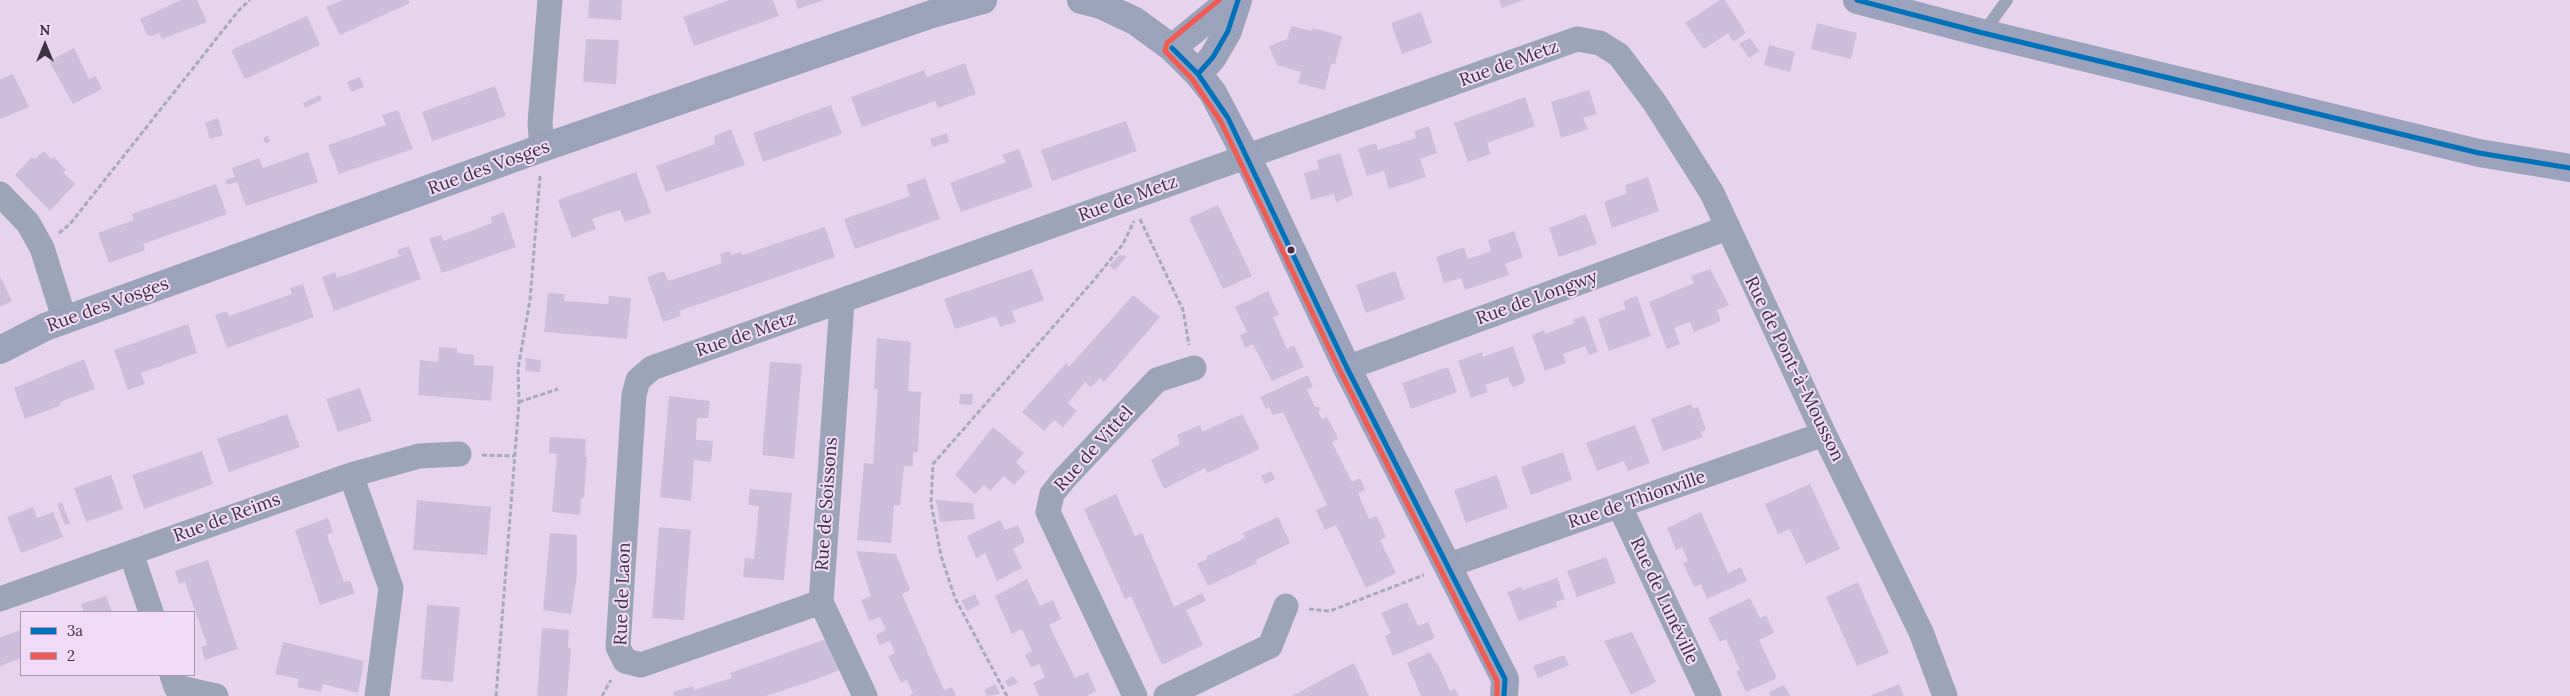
<!DOCTYPE html>
<meta charset="utf-8">
<style>
body{margin:0}
#map{position:relative;width:2570px;height:696px;overflow:hidden;background:#e7d3ee;font-family:Lora,serif}
canvas{display:block}
.legend{position:absolute;left:20px;top:611px;width:175px;height:65px;box-sizing:border-box;background:#f1dbf9;border:1px solid #aa97b1;margin:0;padding:6px 9px;list-style:none;font-size:15px;color:#3f3144}
.legend li{display:flex;align-items:center;gap:10px;height:25px}
.legend b{width:25px;border:1px solid #aa97b1}
.north{position:absolute;left:20px;top:20px;width:50px;height:50px;-webkit-text-stroke:4px #f1dbf9;paint-order:stroke;rotate:0deg;font-size:14px;font-weight:700;line-height:20px;text-align:center;color:#3f3144}
.north::after{content:'';display:block;margin:auto;width:18px;height:22px;background:#3f3144;clip-path:polygon(50% 0,100% 100%,50% 72%,0 100%)}
</style>
<div id="map">
<canvas width="2570" height="696"></canvas>
<ul class="legend">
<li><b style="height:6px;background:#0071bb"></b>3a</li>
<li><b style="height:6px;background:#f2594f"></b>2</li>
</ul>
<div class="north">N</div>
</div>
<script>
const g = document.querySelector('canvas').getContext('2d');
g.lineJoin = 'round';
function paint(path, color) {
  g.fillStyle = color;
  g.fill(path, 'evenodd');
}
function toPath(rows) {
  const path = new Path2D();
  for (const r of rows) {
    path.moveTo(r[0], r[1]);
    for (let i = 2; i < r.length; i += 2) path.lineTo(r[i], r[i + 1]);
  }
  return path;
}
function strokePath(path, color, width, dash) {
  g.strokeStyle = color;
  g.lineWidth = width;
  g.lineCap = dash ? 'butt' : 'round';
  g.setLineDash(dash || []);
  g.stroke(path);
}
function drawText(font, color, halo, rows, align = 'center') {
  g.font = font + ' Lora,serif';
  g.lineWidth = 4;
  g.setLineDash([]);
  g.textBaseline = 'middle';
  g.strokeStyle = halo;
  g.fillStyle = color;
  for (const [text, x, y, turn = 0] of rows) {
    g.save();
    g.translate(x, y);
    g.rotate((+turn || 0) * Math.PI / 180);
    g.textAlign = isNaN(turn) ? turn : align;
    if (halo) g.strokeText(text, 0, 0);
    g.fillText(text, 0, 0);
    g.restore();
  }
}
paint(toPath([
 [181,0,197,0,207,22,162,39,159,33,152,36,147,35,140,19],
 [343,0,408,0,410,3,340,35,326,7],
 [589,0,622,0,621,20,588,18],
 [729,0,773,0,779,16,694,46,683,17],
 [795,0,824,0,798,9],
 [1499,0,1524,0,1502,8],
 [1720,0,1725,0,1746,33,1733,42,1728,33,1704,49,1685,23],
 [1421,12,1432,43,1402,54,1391,23],
 [307,16,320,45,245,79,231,50],
 [1817,23,1857,33,1851,59,1811,49],
 [1291,26,1312,31,1313,28,1342,36,1335,64,1331,64,1325,90,1298,83,1301,72,1277,65,1269,46,1287,39],
 [1750,38,1759,51,1749,58,1739,44],
 [586,39,619,40,616,84,583,82],
 [1769,45,1795,52,1790,72,1764,65],
 [74,48,89,79,96,76,102,89,73,104,49,61],
 [965,63,976,94,938,108,935,101,862,127,851,97,924,70,927,77],
 [13,74,29,107,0,119,0,80],
 [360,77,364,87,351,92,347,82],
 [495,86,506,116,432,141,422,112],
 [1589,90,1597,114,1583,118,1588,129,1561,138,1551,102],
 [320,95,322,100,305,108,303,103],
 [1525,97,1535,126,1487,143,1491,154,1468,162,1454,123],
 [831,105,842,134,763,162,753,133],
 [398,110,413,149,339,174,328,145,386,125,382,115],
 [218,118,223,135,210,139,205,123],
 [1126,121,1137,151,1052,181,1041,150],
 [1429,126,1437,153,1420,159,1426,177,1389,189,1384,171,1367,176,1358,149,1376,143,1378,150,1416,138,1414,131],
 [731,129,745,165,666,192,656,166,715,144,714,136],
 [947,133,949,142,933,147,930,139],
 [268,136,270,142,265,143,263,137],
 [1019,149,1033,187,961,212,950,183,1006,162,1002,155],
 [44,151,51,159,54,157,66,170,63,172,75,184,50,211,15,175,32,157,35,159],
 [308,152,318,182,246,206,237,182,227,185,225,180,235,177,232,168,259,158,263,168],
 [1340,153,1353,195,1336,202,1334,194,1311,200,1304,173,1319,169,1317,160],
 [636,172,651,213,625,222,620,210,607,214,592,219,596,229,572,238,558,200],
 [1648,177,1659,211,1612,228,1604,202,1627,193,1625,185],
 [925,178,940,219,855,249,844,219,910,196,906,185],
 [216,184,227,214,143,244,145,250,109,263,98,233,134,220,132,214],
 [1218,205,1252,276,1223,289,1189,218],
 [504,212,516,247,442,273,429,239,441,235,443,241,468,232,492,223,491,217],
 [1586,214,1597,244,1559,257,1549,228],
 [825,227,835,257,679,311,681,316,663,322,647,277,664,271,668,281,722,263,720,254,730,251,731,255,741,252,742,255],
 [1514,231,1523,257,1505,264,1509,275,1465,290,1461,278,1444,283,1436,257,1464,247,1468,259,1477,256,1491,251,1488,240],
 [409,246,421,279,334,311,322,277,335,272,337,278,400,256,397,250],
 [1119,255,1127,256,1115,270,1109,266],
 [1032,269,1044,300,1012,311,1016,322,1000,327,996,316,955,329,944,299],
 [1710,269,1729,305,1717,310,1721,321,1694,332,1690,322,1674,328,1680,344,1667,349,1649,302,1694,283,1691,276],
 [1395,271,1405,299,1366,313,1356,285],
 [0,276,12,301,0,307],
 [303,284,314,317,227,348,215,315,227,311,229,316,292,294,290,288],
 [1268,291,1279,315,1273,317,1287,349,1294,345,1304,367,1272,381,1253,344,1245,348,1240,335,1247,332,1235,307],
 [548,293,565,294,564,301,608,304,609,296,631,298,627,339,544,332],
 [1133,295,1160,317,1104,382,1100,378,1091,387,1085,382,1068,403,1077,411,1063,427,1054,420,1044,431,1022,412,1066,363,1069,367],
 [1637,296,1651,336,1609,351,1598,319,1626,309,1623,301],
 [1585,316,1598,352,1589,355,1585,346,1563,354,1566,363,1545,371,1532,335,1544,330,1545,334,1575,323,1573,319],
 [188,324,197,353,141,373,145,384,128,390,114,350],
 [877,338,911,342,908,391,921,392,918,452,913,453,913,466,904,466,900,506,894,505,891,543,857,540,864,463,873,464,878,389,874,389],
 [1513,346,1525,380,1523,383,1514,387,1511,385,1508,377,1485,385,1488,392,1471,398,1458,361,1482,352,1483,357],
 [439,347,457,348,457,353,474,355,474,365,494,366,491,401,418,395,420,360,438,362],
 [526,358,541,360,540,372,525,371],
 [84,359,95,389,60,402,61,405,25,419,14,388],
 [770,362,802,364,794,459,762,455],
 [1448,367,1457,392,1411,409,1402,383],
 [1308,375,1313,387,1307,390,1315,407,1319,407,1321,410,1318,412,1322,419,1327,417,1333,428,1338,439,1332,442,1352,482,1360,478,1365,490,1358,493,1369,519,1377,516,1386,537,1380,540,1396,573,1366,588,1336,525,1325,530,1316,510,1327,505,1283,412,1273,415,1269,407,1266,409,1260,397],
 [360,388,372,421,338,432,326,399],
 [960,394,973,394,972,405,959,404],
 [669,396,710,401,708,418,697,418,696,440,713,441,711,462,694,460,691,501,660,497],
 [1691,404,1693,409,1698,407,1706,430,1701,432,1703,437,1663,451,1651,419],
 [287,414,300,447,229,472,217,439],
 [1242,414,1260,449,1207,473,1205,468,1164,489,1151,460,1180,444,1177,435,1200,425,1202,432],
 [1635,425,1650,463,1628,471,1624,461,1597,471,1586,443],
 [993,427,1024,453,1016,462,1026,472,1014,485,1004,476,990,491,984,485,975,494,955,475],
 [550,437,586,439,585,457,587,457,584,498,581,498,580,515,552,512,557,454,549,453],
 [202,451,213,484,144,509,132,475],
 [1563,452,1572,480,1531,495,1521,467],
 [1271,471,1275,479,1265,484,1261,476],
 [111,475,123,509,86,522,74,488],
 [1497,475,1508,508,1466,523,1454,490],
 [1810,484,1840,549,1806,564,1790,529,1778,534,1765,504],
 [750,489,792,493,784,580,743,577,745,558,754,559,759,506,748,505],
 [1116,494,1135,536,1142,533,1174,607,1202,593,1206,601,1186,610,1203,645,1162,665,1131,596,1125,599,1084,509],
 [417,500,491,507,487,555,413,550],
 [936,500,973,503,975,519,940,522],
 [62,502,70,524,65,525,57,504],
 [33,507,37,518,53,512,63,537,21,553,7,517],
 [1701,512,1728,573,1741,567,1747,581,1707,599,1701,584,1694,587,1683,563,1688,561,1682,547,1676,550,1667,528],
 [1278,517,1290,543,1256,560,1257,563,1208,586,1197,564,1207,559,1207,556,1245,538,1243,533],
 [328,518,333,532,327,535,344,582,350,581,355,593,320,605,295,530],
 [1000,520,1005,530,1018,525,1025,542,1013,549,1022,568,997,581,985,553,976,558,967,536],
 [659,527,691,530,684,620,652,618],
 [550,533,577,535,577,575,571,614,543,610],
 [856,551,896,554,910,590,902,594,944,690,952,687,956,696,909,696,913,694,907,680,901,683,888,656,895,653,890,641,879,645,876,635,886,630,880,617,869,621,861,600,871,596],
 [1606,557,1616,583,1577,597,1567,571],
 [208,560,238,649,205,660,201,647,207,645,185,582,179,584,175,571],
 [1557,578,1565,599,1556,602,1557,607,1519,621,1507,592,1521,587,1522,590],
 [1027,579,1040,606,1053,600,1061,619,1049,625,1075,678,1088,672,1096,691,1087,696,1039,696,1033,683,1045,677,1039,664,1031,668,1025,655,1032,651,1022,629,1012,634,995,596],
 [1858,582,1889,653,1857,666,1826,597],
 [975,594,980,604,967,611,961,601],
 [106,596,112,612,84,612,81,604],
 [1750,598,1760,618,1766,615,1774,633,1759,640,1777,678,1746,692,1736,671,1740,670,1726,639,1720,642,1708,618],
 [1407,602,1418,626,1428,622,1435,638,1393,656,1385,636,1391,633,1381,613],
 [427,605,460,607,453,682,421,679],
 [542,628,569,630,568,648,571,648,567,696,537,696],
 [21,630,21,658,0,666,0,637],
 [1632,632,1656,682,1631,695,1604,641],
 [826,639,839,670,817,679,766,696,674,696,673,692,693,686,694,690,732,678,730,673],
 [283,642,364,661,358,693,323,684,321,692,297,687,299,679,275,674],
 [1430,652,1436,663,1437,662,1450,691,1455,689,1459,696,1421,696,1407,663],
 [1564,655,1569,665,1538,678,1533,666],
 [1354,663,1369,696,1292,696,1342,669],
 [1013,676,1018,683,1008,687,1005,681],
 [995,684,1000,694,987,696,984,690],
 [1899,684,1904,696,1870,696],
 [1784,685,1790,696,1771,696,1769,692]
]), '#cdbede');
strokePath(toPath([
 [1140,219,1183,310,1189,345],
 [59,233,70,224,239,10,250,0],
 [519,402,558,389],
 [482,455,514,456],
 [1309,609,1330,611,1424,575],
 [496,696,519,402,518,369,530,300,540,176],
 [602,696,611,680],
 [1007,696,955,598,941,556,931,503,933,464,1094,280,1123,244,1134,221]
]), '#a9aabd', 3, [5, 2.5]);
strokePath(toPath([
 [1983,33,2007,0]
]), '#9ba4b9', 12);
strokePath(toPath([
 [542,148,540,123,550,0],
 [0,194,28,223,42,248,65,321],
 [842,302,821,602,865,696],
 [1347,368,1727,228],
 [351,475,391,588,377,696],
 [1620,507,1709,696],
 [131,553,151,612],
 [1449,565,1824,434],
 [0,599,351,475,419,456,459,454],
 [821,602,641,665,625,661,618,647,634,395,638,380,652,368,1577,39,1600,43,1619,55,1655,103,1712,193,1824,434,1921,632,1945,696],
 [172,675,176,687,216,696],
 [1135,696,1048,512,1052,494,1064,479,1157,380,1194,368],
 [1166,696,1270,646,1286,606]
]), '#9ba4b9', 25);
strokePath(toPath([
 [1081,0,1101,5,1135,21,1172,48,1198,74,1213,93,1256,175,1347,368,1505,679,1504,696],
 [1857,0,1983,33,2479,153,2570,168],
 [1172,48,1231,0],
 [1198,74,1213,57,1228,31,1238,0],
 [0,350,45,327,84,313,542,148,932,14,983,0]
]), '#9ba2bb', 28);
strokePath(toPath([
 [1857,0,1983,33,2479,153,2570,168],
 [1172,48,1198,74,1228,118,1347,368,1505,679,1504,696],
 [1198,74,1213,57,1228,31,1238,0]
]), '#0071bb', 5);
strokePath(toPath([
 [1219,0,1167,43,1165,51,1192,79,1221,122,1340,371,1497,681,1497,696]
]), '#f2594f', 5);
for (const [x, y, r, color] of [
 [1291,250,4.5,"#3f3144"]
]) {
  const dot = new Path2D();
  dot.arc(x, y, r, 0, 2 * Math.PI);
  g.fillStyle = color;
  g.fill(dot);
  strokePath(dot, '#f1dbf9', 2);
}
drawText('18px', '#3f3144', '#f1dbf9', [
 ["Rue de Metz",1509,64,-20],
 ["Rue des Vosges",489,168,-20],
 ["Rue de Metz",1128,199,-20],
 ["Rue de Longwy",1537,298,-20],
 ["Rue des Vosges",108,305,-20],
 ["Rue de Metz",746,335,-19],
 ["Rue de Pont-à-Mousson",1794,369,64],
 ["Rue de Vittel",1094,449,-48],
 ["Rue de Thionville",1637,500,-19],
 ["Rue de Soissons",827,504,-86],
 ["Rue de Reims",227,518,-20],
 ["Rue de Laon",623,594,-88],
 ["Rue de Lunéville",1664,601,65]
]);
</script>
